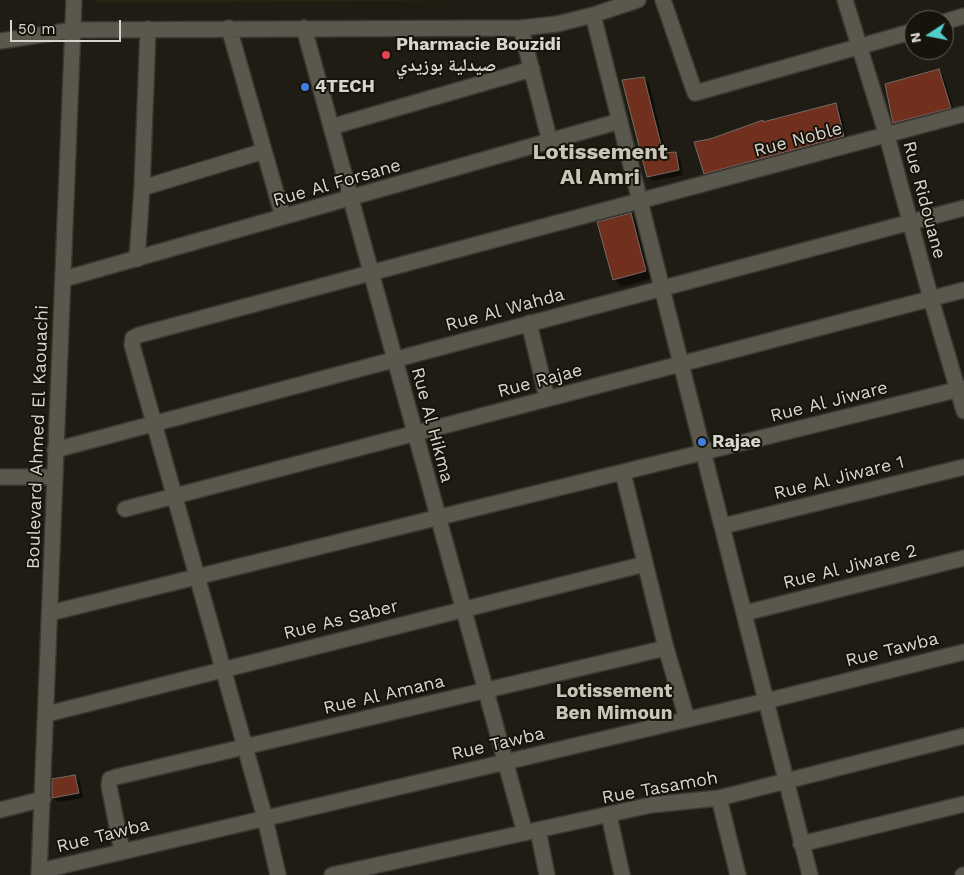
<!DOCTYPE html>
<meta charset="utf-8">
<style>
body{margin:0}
#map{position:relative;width:964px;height:875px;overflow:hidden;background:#1f1c14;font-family:"Work Sans",sans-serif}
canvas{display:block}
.north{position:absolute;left:904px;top:10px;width:50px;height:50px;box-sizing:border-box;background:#16130b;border:1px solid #636159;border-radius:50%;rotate:259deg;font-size:14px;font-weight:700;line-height:20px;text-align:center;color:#d7d5cf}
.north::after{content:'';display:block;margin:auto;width:18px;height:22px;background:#52cdcc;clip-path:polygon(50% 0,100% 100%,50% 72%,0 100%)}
.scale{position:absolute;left:10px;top:20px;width:111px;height:22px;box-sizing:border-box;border:2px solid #d7d5cf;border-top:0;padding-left:6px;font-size:15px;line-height:18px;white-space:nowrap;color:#d7d5cf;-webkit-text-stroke:4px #16130b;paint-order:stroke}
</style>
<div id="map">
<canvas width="964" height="875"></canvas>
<div class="north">N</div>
<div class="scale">50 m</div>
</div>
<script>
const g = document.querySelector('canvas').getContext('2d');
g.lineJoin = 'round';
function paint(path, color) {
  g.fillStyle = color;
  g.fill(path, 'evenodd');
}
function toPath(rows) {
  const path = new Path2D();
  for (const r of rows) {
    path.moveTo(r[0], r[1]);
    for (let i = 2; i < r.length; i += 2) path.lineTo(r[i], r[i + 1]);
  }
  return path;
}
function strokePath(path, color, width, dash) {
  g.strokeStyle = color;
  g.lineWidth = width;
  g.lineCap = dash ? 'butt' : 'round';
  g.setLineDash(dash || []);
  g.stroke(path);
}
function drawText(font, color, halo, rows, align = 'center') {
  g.font = font + ' "Work Sans","Noto Naskh Arabic",sans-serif';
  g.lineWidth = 4;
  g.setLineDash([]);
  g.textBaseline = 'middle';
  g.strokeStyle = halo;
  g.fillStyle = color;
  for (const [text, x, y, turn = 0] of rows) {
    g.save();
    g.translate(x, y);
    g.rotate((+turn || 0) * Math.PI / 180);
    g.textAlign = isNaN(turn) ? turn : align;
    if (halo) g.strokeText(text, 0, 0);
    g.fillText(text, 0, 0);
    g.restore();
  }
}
paint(toPath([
 [97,0,538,0,97,3]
]), '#292312');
paint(toPath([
 [938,70,943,75,955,113,899,128,894,123],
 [644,78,649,83,666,154,675,153,680,158,683,175,653,181,648,176],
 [835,104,840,109,848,141,710,178,705,173,762,121,764,123],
 [630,214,638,222,653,278,622,287,614,279],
 [75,776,80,781,83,798,58,802,53,798]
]), '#0007');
const building = toPath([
 [939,69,951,108,893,123,885,84,939,69],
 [644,77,663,153,676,152,679,170,647,177,622,80,644,77],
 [836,103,844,136,704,174,694,142,710,139,763,120,763,122,836,103],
 [631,213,646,271,613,280,597,222,631,213],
 [75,775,79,793,52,798,52,779,75,775]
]);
paint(building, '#71301d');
strokePath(building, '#776a67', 1);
const minor = toPath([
 [663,0,695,93,914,31],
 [845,0,887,136,931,299,964,411],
 [593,15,810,875],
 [944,22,964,16],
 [229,28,283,217],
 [304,28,525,833],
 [521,28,550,142],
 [0,41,73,30,521,28,557,24,593,15,638,0],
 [331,127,532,69],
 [142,188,264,151],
 [137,259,142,188,148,29],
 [64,279,620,121],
 [529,323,547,398],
 [55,450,964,208],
 [623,473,666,648,687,719],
 [0,477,55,477],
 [125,509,964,290],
 [723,526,964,467],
 [50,613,964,388],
 [745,613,964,558],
 [47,714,645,564],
 [719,798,738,875],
 [0,810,43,799],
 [609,815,622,875],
 [538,830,547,875],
 [801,844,964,804],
 [122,851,109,786,110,779,116,777,666,648],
 [40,871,766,701,964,652],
 [39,875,74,0],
 [278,875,265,818,132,345,133,338,139,335,964,114],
 [332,875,651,805,719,798,964,736],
 [963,875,964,875]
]);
strokePath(minor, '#3a3833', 18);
strokePath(minor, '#5a574c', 15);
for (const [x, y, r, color] of [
 [386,55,5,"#e0444e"],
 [305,87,5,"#3f7fe0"],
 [702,442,5,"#3f7fe0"]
]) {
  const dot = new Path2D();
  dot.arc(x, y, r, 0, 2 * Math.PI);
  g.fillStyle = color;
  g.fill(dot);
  strokePath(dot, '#16130b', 2);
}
drawText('bold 18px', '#d7d5cf', '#16130b', [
 ["Pharmacie Bouzidi",396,45],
 ["صيدلية بوزيدي",396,66],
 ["4TECH",315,87],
 ["Rajae",712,442]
], 'left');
drawText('18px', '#d7d5cf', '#16130b', [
 ["Rue Noble",798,140,-15],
 ["Rue Al Forsane",337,183,-16],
 ["Rue Ridouane",924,200,75],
 ["Rue Al Wahda",505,310,-15],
 ["Rue Rajae",540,381,-15],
 ["Rue Al Jiware",829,402,-14],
 ["Rue Al Hikma",432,425,75],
 ["Boulevard Ahmed El Kaouachi",38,437,-88],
 ["Rue Al Jiware 1",839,478,-14],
 ["Rue Al Jiware 2",850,567,-14],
 ["Rue As Saber",341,620,-14],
 ["Rue Tawba",892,650,-14],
 ["Rue Al Amana",384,695,-13],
 ["Rue Tawba",498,744,-13],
 ["Rue Tasamoh",660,788,-10],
 ["Rue Tawba",103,836,-14]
]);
drawText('bold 19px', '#c9c5b9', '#16130b', [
 ["Lotissement",614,691],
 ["Ben Mimoun",614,713]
]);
drawText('bold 22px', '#c9c5b9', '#16130b', [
 ["Lotissement",600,153],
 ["Al Amri",600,178]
]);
</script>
